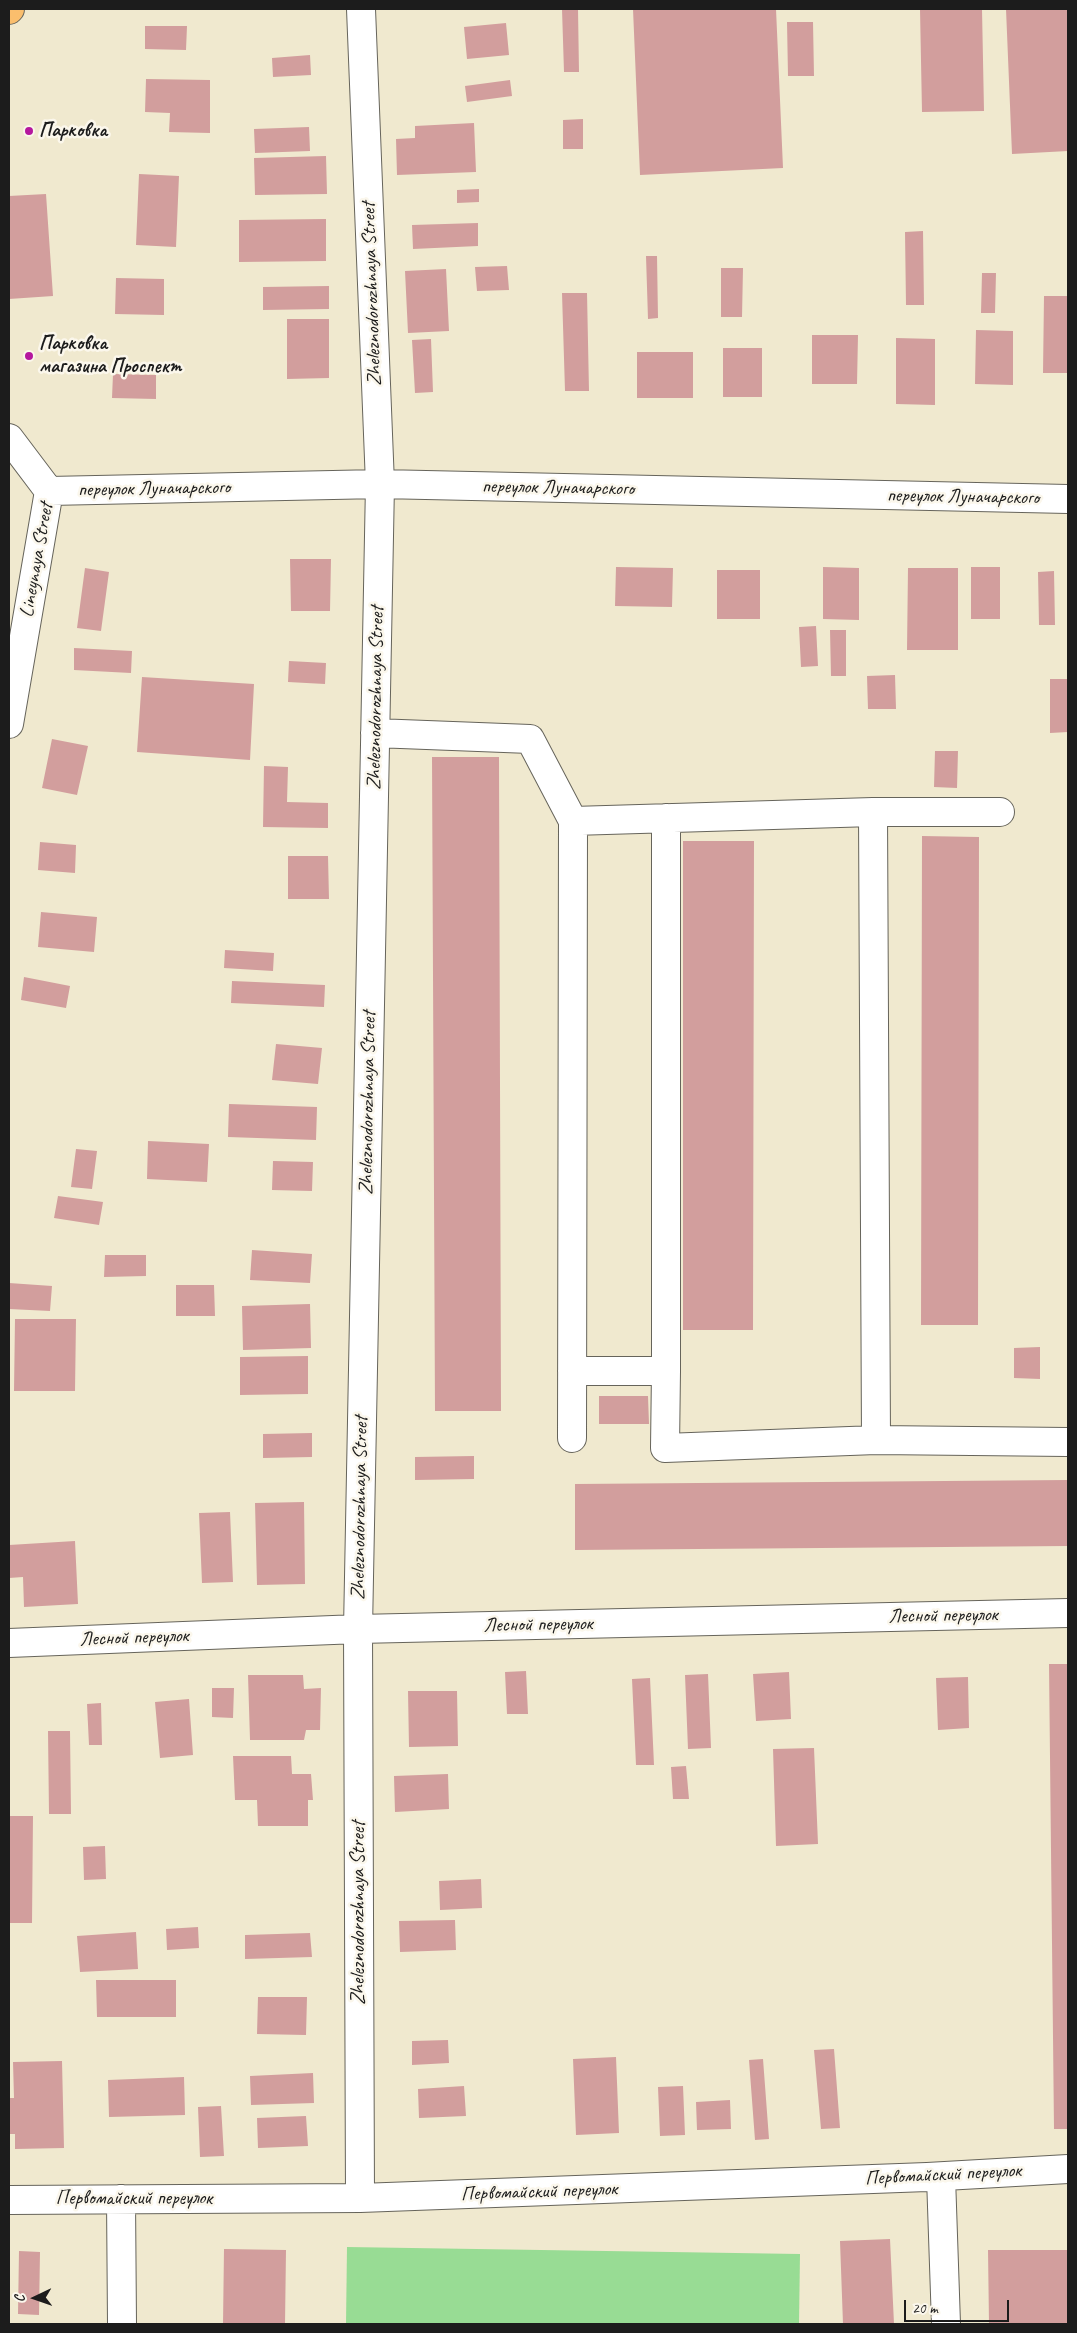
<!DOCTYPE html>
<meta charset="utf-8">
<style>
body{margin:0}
#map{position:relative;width:1077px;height:2333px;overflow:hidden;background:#f0e9cf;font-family:Caveat,sans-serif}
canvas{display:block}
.frame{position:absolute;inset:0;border:10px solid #1c1c1c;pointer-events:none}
.north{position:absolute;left:10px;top:2273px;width:50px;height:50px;-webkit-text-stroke:4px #fbf7ec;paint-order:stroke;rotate:267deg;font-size:14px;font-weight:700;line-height:20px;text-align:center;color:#1c1c1c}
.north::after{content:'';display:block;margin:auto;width:18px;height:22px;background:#1c1c1c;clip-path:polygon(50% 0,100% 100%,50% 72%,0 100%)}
.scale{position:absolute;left:904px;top:2300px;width:105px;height:22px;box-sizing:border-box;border:2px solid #1c1c1c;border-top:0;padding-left:6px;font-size:15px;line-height:18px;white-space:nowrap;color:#1c1c1c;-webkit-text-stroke:4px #fbf7ec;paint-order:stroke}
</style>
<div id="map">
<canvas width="1077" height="2333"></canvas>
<div class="frame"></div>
<div class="north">С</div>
<div class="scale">20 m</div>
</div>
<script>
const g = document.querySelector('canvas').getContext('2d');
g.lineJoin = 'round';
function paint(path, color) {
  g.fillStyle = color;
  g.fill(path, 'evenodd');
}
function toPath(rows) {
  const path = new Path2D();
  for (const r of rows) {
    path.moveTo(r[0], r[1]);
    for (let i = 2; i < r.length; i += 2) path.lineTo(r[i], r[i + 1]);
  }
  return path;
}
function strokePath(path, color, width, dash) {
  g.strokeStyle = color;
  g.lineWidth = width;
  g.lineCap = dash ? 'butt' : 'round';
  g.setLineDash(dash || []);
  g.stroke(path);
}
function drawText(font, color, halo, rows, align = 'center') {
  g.font = font + ' Caveat,sans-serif';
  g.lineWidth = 5;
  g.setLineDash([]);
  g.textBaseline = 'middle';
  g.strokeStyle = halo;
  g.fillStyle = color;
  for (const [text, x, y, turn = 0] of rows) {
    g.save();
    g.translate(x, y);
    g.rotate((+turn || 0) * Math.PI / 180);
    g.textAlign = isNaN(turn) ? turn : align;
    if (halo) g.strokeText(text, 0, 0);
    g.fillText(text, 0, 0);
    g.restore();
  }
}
paint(toPath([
 [347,2247,800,2254,799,2324,346,2324]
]), '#98dc94');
paint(toPath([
 [562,9,578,9,579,72,564,72],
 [633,9,776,9,783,168,640,175],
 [920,9,982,9,984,111,922,112],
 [1006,9,1068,9,1068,151,1012,154],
 [787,22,813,22,814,76,788,76],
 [506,23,509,55,467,59,464,27],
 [145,26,187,26,186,50,145,49],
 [310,55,311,75,273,77,272,58],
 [146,79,210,80,210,133,169,132,170,113,145,112],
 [510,80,512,96,467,102,465,86],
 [583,119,583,149,563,149,563,120],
 [474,123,476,172,397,175,396,139,415,138,415,126],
 [309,127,310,151,255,153,254,129],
 [326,156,327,194,255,195,254,158],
 [139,174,179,176,176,247,136,245],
 [479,189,479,202,457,203,457,190],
 [46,194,53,296,9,299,9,196],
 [326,219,326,261,239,262,239,220],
 [478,223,478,246,413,249,412,225],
 [923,231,924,305,906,305,905,232],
 [646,256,657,256,658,318,648,319],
 [507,266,509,290,477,291,475,267],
 [721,268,743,268,742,317,721,317],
 [446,269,449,331,408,333,405,271],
 [982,273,996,273,995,313,981,313],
 [116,278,164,279,164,315,115,314],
 [329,286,329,309,263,310,263,287],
 [562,293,587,293,589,391,565,391],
 [1044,296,1068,296,1068,373,1043,373],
 [287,319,329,319,329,378,287,379],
 [976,330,1013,331,1013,385,975,384],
 [812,335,858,335,857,384,812,384],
 [896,338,935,339,935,405,896,404],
 [431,339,433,392,415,393,412,340],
 [723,348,762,348,762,397,723,397],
 [637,352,693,352,693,398,637,398],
 [113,374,156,375,156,399,112,398],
 [290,559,331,559,330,611,291,611],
 [616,567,673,568,672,607,615,606],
 [823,567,859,568,859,620,823,619],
 [971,567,1000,567,1000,619,971,619],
 [85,568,109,572,101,631,77,628],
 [908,568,958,568,958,650,907,650],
 [717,570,760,570,760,619,717,619],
 [1054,571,1055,625,1039,625,1038,572],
 [816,626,818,666,801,667,799,627],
 [830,630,846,630,846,676,831,676],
 [74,648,132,651,131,673,74,670],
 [289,661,326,663,325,684,288,682],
 [895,675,896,709,868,709,867,676],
 [142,677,254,684,250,760,137,752],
 [1050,679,1068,679,1068,732,1050,733],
 [52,739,88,746,77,795,42,788],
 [935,751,958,751,957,788,934,787],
 [432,757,499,757,501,1411,435,1411],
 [264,766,288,767,287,802,328,803,328,828,263,827],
 [922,836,979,837,978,1325,921,1325],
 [683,841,754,841,753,1330,683,1330],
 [40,842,76,845,75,873,38,870],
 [288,856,328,856,329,899,288,899],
 [41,912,97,917,94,952,38,947],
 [225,950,274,953,273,971,224,968],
 [24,977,70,986,66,1008,21,1000],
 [232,981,325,985,324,1007,231,1003],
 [276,1044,322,1048,318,1084,272,1080],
 [229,1104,317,1107,316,1140,228,1137],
 [148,1141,209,1144,207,1182,147,1179],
 [76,1149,97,1151,92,1189,71,1187],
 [273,1161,313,1162,312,1191,272,1190],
 [58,1196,103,1202,99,1225,54,1218],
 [252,1250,312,1254,310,1283,250,1280],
 [105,1255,146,1255,146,1276,104,1277],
 [9,1283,52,1286,50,1311,9,1309],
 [176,1285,214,1285,215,1316,176,1316],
 [310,1304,311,1348,243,1350,242,1306],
 [15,1319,76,1319,75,1391,14,1391],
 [1040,1347,1040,1379,1014,1378,1014,1348],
 [308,1356,308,1394,240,1395,240,1357],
 [599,1396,648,1396,649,1424,599,1424],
 [312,1433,312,1457,263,1458,263,1434],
 [474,1456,474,1479,415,1480,415,1457],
 [1068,1480,1068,1546,575,1550,575,1484],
 [304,1502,305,1584,257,1585,255,1503],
 [230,1512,233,1582,202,1583,199,1513],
 [75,1541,78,1604,24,1607,23,1577,9,1578,9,1545],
 [1049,1664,1068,1664,1068,2129,1054,2129],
 [526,1671,528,1714,507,1714,505,1672],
 [789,1672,791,1719,756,1721,753,1674],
 [708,1674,711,1748,688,1749,685,1675],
 [248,1675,303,1675,304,1689,321,1688,320,1730,306,1730,304,1740,250,1740],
 [968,1677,969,1728,938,1730,936,1678],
 [650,1678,654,1765,636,1765,632,1679],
 [212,1688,234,1688,233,1718,212,1717],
 [408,1691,457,1691,458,1746,409,1747],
 [189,1699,193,1755,160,1758,155,1702],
 [101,1703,102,1745,89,1745,87,1704],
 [48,1731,70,1731,71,1814,49,1814],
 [814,1748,818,1844,776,1846,773,1749],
 [233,1756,291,1756,292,1774,311,1774,313,1800,308,1800,308,1826,258,1826,257,1800,235,1800],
 [686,1766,689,1799,673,1799,671,1767],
 [448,1774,449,1809,395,1812,394,1776],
 [9,1816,33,1816,32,1923,9,1923],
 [105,1846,106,1879,84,1880,83,1847],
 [481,1879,482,1908,440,1910,439,1881],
 [455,1920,456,1950,400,1952,399,1921],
 [198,1927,199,1948,167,1950,166,1929],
 [136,1932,138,1969,80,1972,77,1936],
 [310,1933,312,1957,245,1959,245,1935],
 [96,1980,176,1980,176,2017,97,2017],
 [258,1997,307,1997,306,2035,257,2034],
 [448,2040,449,2063,412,2065,412,2041],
 [834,2049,840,2128,821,2129,814,2050],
 [616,2057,619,2133,576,2135,573,2059],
 [763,2059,769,2139,755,2140,749,2060],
 [62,2061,64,2148,15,2149,15,2134,9,2134,9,2098,14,2098,13,2062],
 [313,2073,314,2103,251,2105,250,2076],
 [184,2077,185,2115,109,2117,108,2080],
 [464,2086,466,2116,419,2118,418,2089],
 [683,2086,685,2135,660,2136,658,2087],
 [730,2100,731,2129,697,2130,696,2102],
 [221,2106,224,2156,200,2157,198,2107],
 [306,2116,308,2146,258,2148,257,2118],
 [890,2239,894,2324,843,2324,840,2241],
 [224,2249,286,2250,285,2324,223,2324],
 [988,2250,1068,2250,1068,2324,989,2324],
 [19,2251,40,2252,39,2315,18,2314]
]), '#d29e9d');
const minor = toPath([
 [9,438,49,491,9,724],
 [49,491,380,484,1068,499],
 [375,733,530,739,573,821,873,812,1000,812],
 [873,812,876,1440],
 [572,1371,666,1371,665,1448,876,1440,1068,1442],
 [666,1371,666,818],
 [572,1438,573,821],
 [9,1643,358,1629,1068,1613],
 [941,2177,946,2324],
 [360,2198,358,1629,380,484,361,9],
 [121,2199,122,2324],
 [9,2200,360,2198,927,2177,1068,2169]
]);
const major = toPath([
 [9,10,10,9]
]);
strokePath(minor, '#66645b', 30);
strokePath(major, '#66645b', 30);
strokePath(minor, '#fff', 28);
strokePath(major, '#fabe6d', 28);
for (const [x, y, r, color] of [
 [29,131,5,"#b5179e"],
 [29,356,5,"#b5179e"]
]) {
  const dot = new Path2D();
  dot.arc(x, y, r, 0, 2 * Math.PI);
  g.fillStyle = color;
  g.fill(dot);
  strokePath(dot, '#fbf7ec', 2);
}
drawText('bold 20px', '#1c1c1c', '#fbf7ec', [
 ["Парковка",39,131],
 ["Парковка",39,344],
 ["магазина Проспект",39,367]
], 'left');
drawText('20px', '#1c1c1c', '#fbf7ec', [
 ["Zheleznodorozhnaya Street",372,294,-92],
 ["переулок Луначарского",558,488,1],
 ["переулок Луначарского",154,489,-1],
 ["переулок Луначарского",963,497,1],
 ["Lineynaya Street",37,560,-80],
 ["Zheleznodorozhnaya Street",376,698,-89],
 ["Zheleznodorozhnaya Street",368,1103,-89],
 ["Zheleznodorozhnaya Street",360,1508,-89],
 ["Лесной переулок",943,1616,-1],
 ["Лесной переулок",538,1625,-1],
 ["Лесной переулок",134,1638,-2],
 ["Zheleznodorozhnaya Street",359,1913,-90],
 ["Первомайский переулок",943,2175,-3],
 ["Первомайский переулок",539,2192,-2],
 ["Первомайский переулок",134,2199]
]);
</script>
